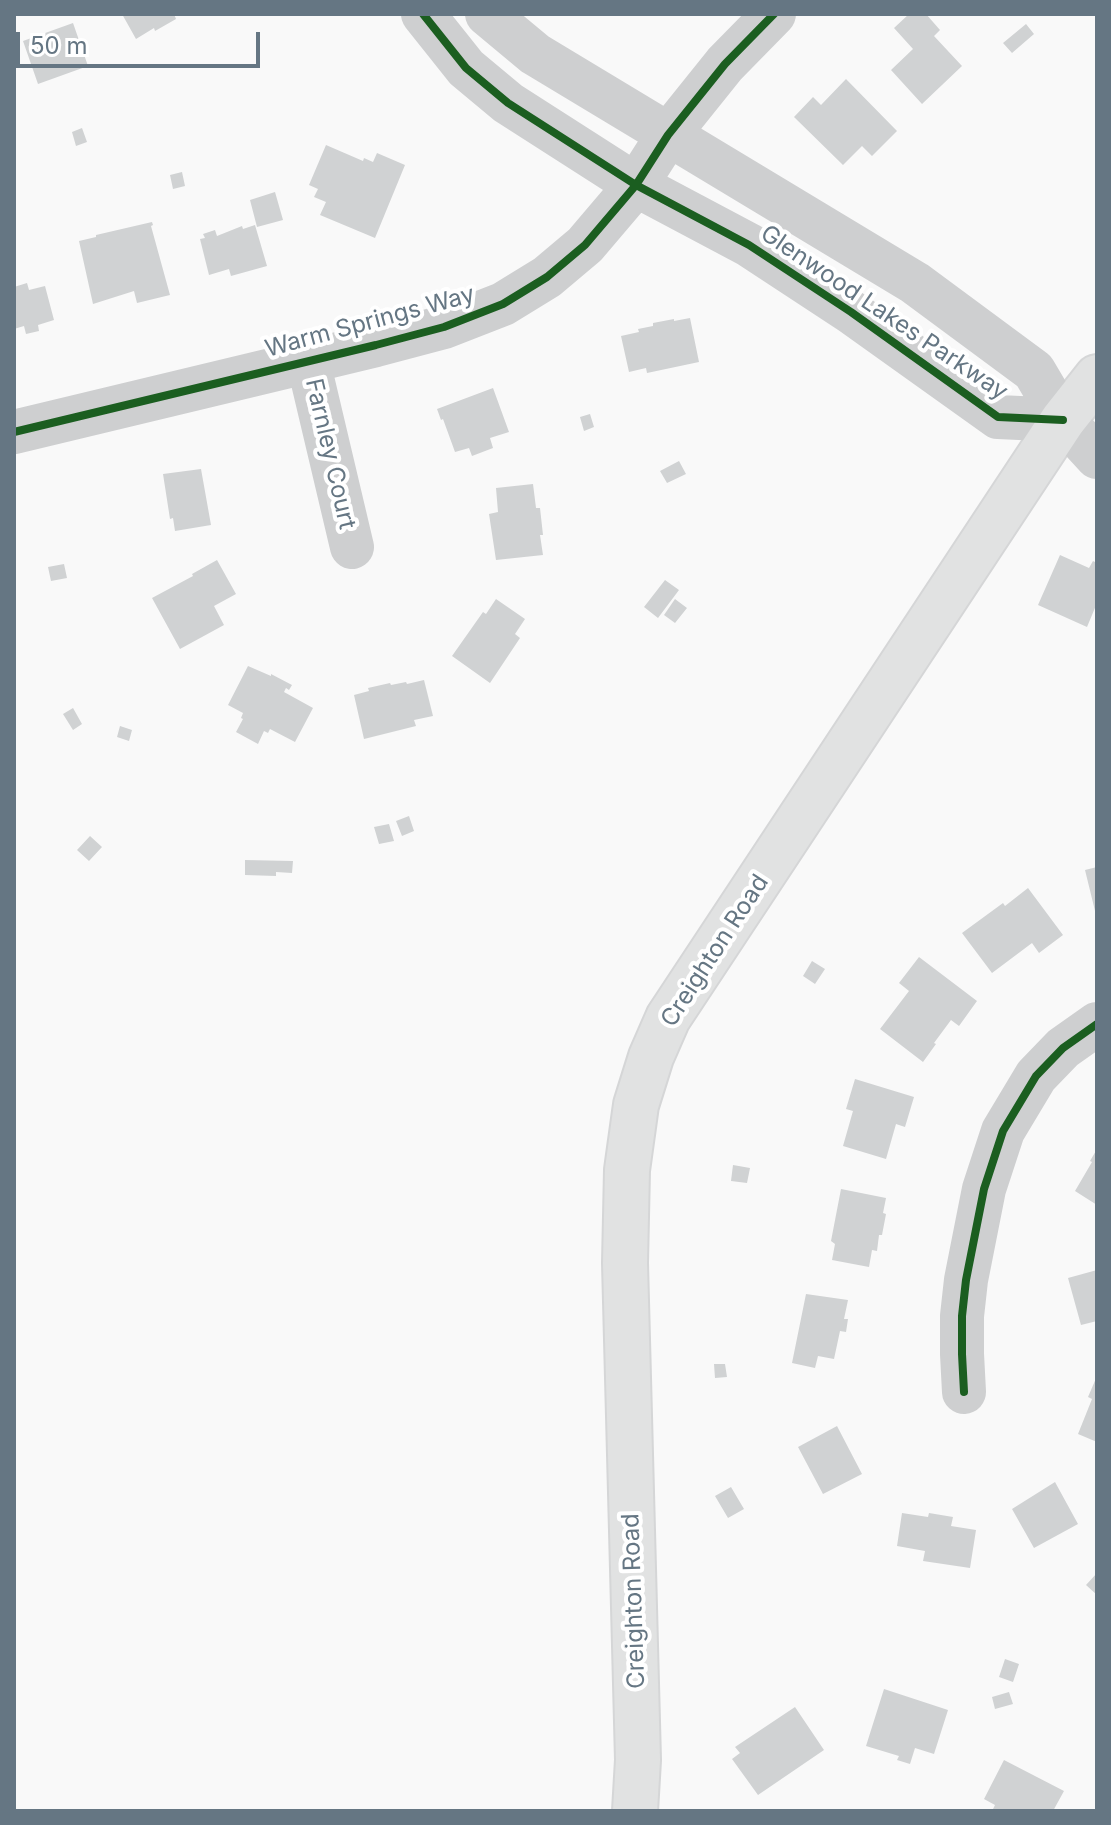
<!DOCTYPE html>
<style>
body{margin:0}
#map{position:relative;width:1111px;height:1825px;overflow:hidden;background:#f9f9f9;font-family:Inter,sans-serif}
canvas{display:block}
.frame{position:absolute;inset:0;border:16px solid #657683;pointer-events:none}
.scale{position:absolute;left:16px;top:32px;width:244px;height:36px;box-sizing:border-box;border:4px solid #657683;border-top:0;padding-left:10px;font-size:24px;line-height:28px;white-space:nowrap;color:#657683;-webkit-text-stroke:6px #fff;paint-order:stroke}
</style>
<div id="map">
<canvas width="1111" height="1825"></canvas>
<div class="frame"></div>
<div class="scale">50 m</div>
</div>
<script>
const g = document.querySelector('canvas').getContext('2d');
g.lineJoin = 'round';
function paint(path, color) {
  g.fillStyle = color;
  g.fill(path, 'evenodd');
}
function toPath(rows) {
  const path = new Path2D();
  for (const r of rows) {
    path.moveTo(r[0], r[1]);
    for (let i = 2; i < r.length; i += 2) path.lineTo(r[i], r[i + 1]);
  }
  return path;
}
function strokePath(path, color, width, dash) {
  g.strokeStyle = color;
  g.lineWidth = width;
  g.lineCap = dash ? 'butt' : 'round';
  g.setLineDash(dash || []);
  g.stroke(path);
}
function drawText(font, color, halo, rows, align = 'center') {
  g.font = font + ' Inter,sans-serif';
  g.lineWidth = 8;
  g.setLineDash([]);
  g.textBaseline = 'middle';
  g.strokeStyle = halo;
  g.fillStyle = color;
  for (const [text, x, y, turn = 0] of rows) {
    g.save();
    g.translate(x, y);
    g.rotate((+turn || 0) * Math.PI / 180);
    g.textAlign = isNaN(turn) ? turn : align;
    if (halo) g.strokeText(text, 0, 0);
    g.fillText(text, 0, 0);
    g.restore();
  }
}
paint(toPath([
 [122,14,174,14,176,19,155,31,154,28,136,39],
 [909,14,926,14,940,30,934,36,962,66,922,104,891,70,913,49,894,28],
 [73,23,88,66,38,84,23,41],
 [1026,24,1034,34,1012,53,1003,43],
 [846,79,897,131,872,156,862,146,843,165,794,117,813,97,821,105],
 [82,128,87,142,76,146,72,132],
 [326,145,363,161,364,158,373,162,377,153,405,165,375,238,320,215,326,202,314,197,318,189,309,185],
 [182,172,185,186,173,189,170,175],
 [275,192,283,220,257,227,250,200],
 [152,222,153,225,151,226,170,295,137,303,134,291,93,304,79,241,96,237,96,235],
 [255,225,267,266,231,276,229,269,209,275,200,239,205,238,203,234,215,230,217,236,242,226,243,229],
 [27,283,29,290,45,286,54,320,38,325,39,331,26,334,24,326,14,329,14,287],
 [690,318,699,362,647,373,646,368,629,372,621,336,639,332,638,329,653,326,653,323,674,319,674,321],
 [493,388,509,432,490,438,493,448,472,456,469,448,455,452,443,419,441,420,437,409],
 [590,414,594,427,584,431,580,417],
 [679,461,686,474,667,483,660,471],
 [201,469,211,525,175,531,173,518,170,519,163,474],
 [533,484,536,508,540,508,543,535,540,535,543,555,496,560,489,514,498,512,496,488],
 [1060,555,1089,568,1093,561,1097,563,1097,603,1087,627,1038,605],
 [217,560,236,594,214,606,224,625,180,649,152,598,193,576,192,574],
 [64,564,67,578,51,581,48,567],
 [665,580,679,590,658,618,644,607],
 [496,599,525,619,515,634,520,638,490,683,452,656,483,612,486,614],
 [675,599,687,608,675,623,664,615],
 [248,666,271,676,271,674,292,685,289,690,286,688,284,692,313,708,295,742,270,729,268,733,264,731,258,744,236,732,243,719,241,718,243,713,228,705],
 [424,680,433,716,414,720,416,726,364,739,354,695,369,691,368,688,390,683,391,685,406,682,407,684],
 [73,708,82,724,73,730,63,714],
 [120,726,132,730,129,741,117,737],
 [409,816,414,831,402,836,396,821],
 [389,824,394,841,379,844,374,827],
 [90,836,102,847,89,861,77,850],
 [245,860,293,861,292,873,276,872,276,876,245,875],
 [1097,867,1097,915,1096,915,1085,870],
 [1028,888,1063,935,1039,953,1032,943,992,973,962,933,1003,903,1005,906],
 [919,957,977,1001,959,1026,951,1020,934,1043,936,1044,923,1062,880,1029,909,991,899,983],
 [812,961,825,969,815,984,803,976],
 [855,1079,914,1097,905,1127,896,1124,886,1159,843,1146,853,1111,846,1109],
 [1097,1149,1097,1205,1075,1191,1092,1162,1090,1161],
 [733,1165,750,1168,747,1183,731,1181],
 [841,1189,886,1198,883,1213,886,1214,882,1235,879,1235,877,1251,872,1250,869,1267,832,1260,835,1244,831,1241],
 [1097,1270,1097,1321,1081,1325,1068,1278],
 [806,1294,848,1300,844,1319,848,1319,846,1332,840,1331,834,1359,818,1356,815,1368,792,1363],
 [714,1364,725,1364,727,1377,715,1378],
 [1097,1376,1097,1442,1078,1434,1092,1399,1088,1397],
 [837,1426,862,1474,823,1494,798,1447],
 [1055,1482,1078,1524,1034,1548,1012,1509],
 [731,1487,744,1509,728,1518,715,1496],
 [902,1513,928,1517,929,1513,953,1517,951,1526,976,1530,970,1568,923,1561,925,1551,897,1546],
 [1097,1573,1097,1595,1086,1585],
 [1005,1659,1019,1664,1013,1682,999,1677],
 [884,1689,948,1710,934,1754,915,1748,910,1764,897,1760,899,1756,866,1746],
 [1009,1692,1013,1704,995,1709,992,1697],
 [795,1707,824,1750,758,1795,732,1759,740,1753,735,1747],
 [1004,1760,1064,1791,1053,1811,992,1811,995,1805,984,1799]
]), '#d0d2d3');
const major = toPath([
 [635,1811,638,1760,625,1263,627,1170,636,1105,651,1057,668,1018,1063,420,1097,377]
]);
strokePath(major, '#d5d6d7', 48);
strokePath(toPath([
 [423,14,466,68,508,103,636,185,749,245,851,312,998,417,1063,420],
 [487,14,535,54,915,283,1034,371,1063,420,1097,457],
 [308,361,352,547],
 [14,432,376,345,444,327,503,304,547,277,585,245,636,185,668,135,725,64,774,14],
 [964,1392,962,1354,962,1316,966,1280,984,1189,1003,1131,1036,1076,1063,1048,1097,1024]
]), '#cecfd0', 44);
strokePath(major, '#e1e2e2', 44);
strokePath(toPath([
 [423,14,466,68,508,103,636,185,749,245,851,312,998,417,1063,420],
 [14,432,376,345,444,327,503,304,547,277,585,245,636,185,668,135,725,64,774,14],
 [964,1392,962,1354,962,1316,966,1280,984,1189,1003,1131,1036,1076,1063,1048,1097,1024]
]), '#1b5e20', 8);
drawText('24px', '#657683', '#fff', [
 ["Glenwood Lakes Parkway",884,313,34],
 ["Warm Springs Way",370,322,-15],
 ["Farnley Court",330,454,77],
 ["Creighton Road",715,951,-57],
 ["Creighton Road",634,1601,-92]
]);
</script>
